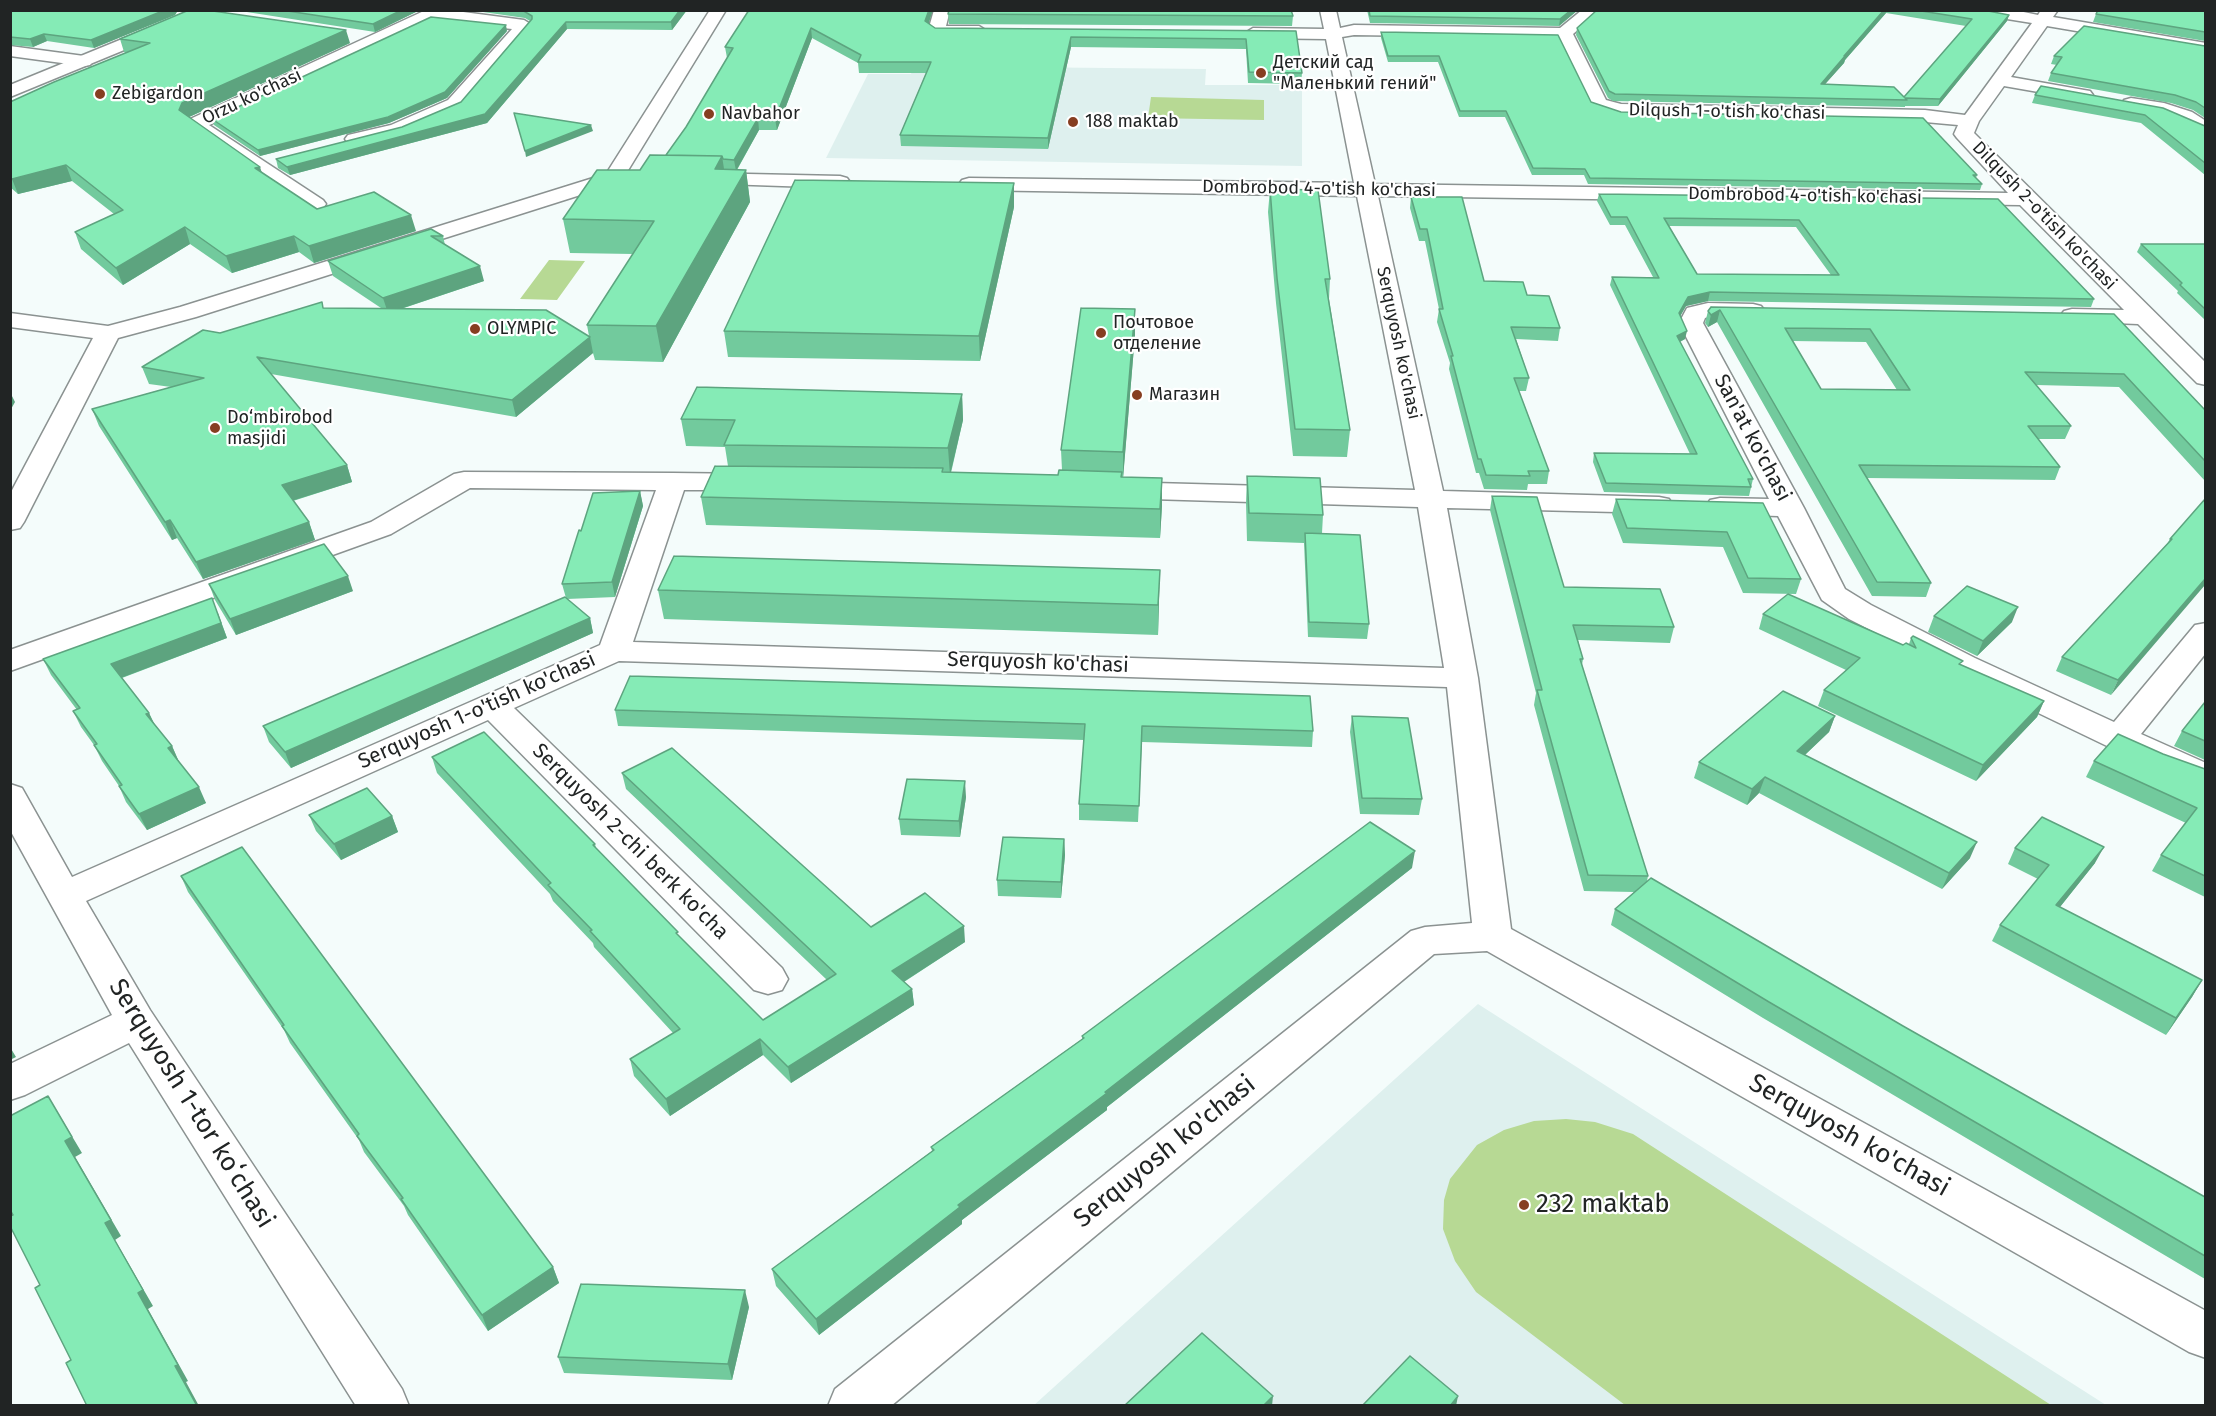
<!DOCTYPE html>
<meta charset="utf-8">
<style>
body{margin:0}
#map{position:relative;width:2216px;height:1416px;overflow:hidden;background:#f4fcfb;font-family:"Fira Sans",sans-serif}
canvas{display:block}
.frame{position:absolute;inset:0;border:12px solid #212424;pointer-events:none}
</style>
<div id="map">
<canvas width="2216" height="1416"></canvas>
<div class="frame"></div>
</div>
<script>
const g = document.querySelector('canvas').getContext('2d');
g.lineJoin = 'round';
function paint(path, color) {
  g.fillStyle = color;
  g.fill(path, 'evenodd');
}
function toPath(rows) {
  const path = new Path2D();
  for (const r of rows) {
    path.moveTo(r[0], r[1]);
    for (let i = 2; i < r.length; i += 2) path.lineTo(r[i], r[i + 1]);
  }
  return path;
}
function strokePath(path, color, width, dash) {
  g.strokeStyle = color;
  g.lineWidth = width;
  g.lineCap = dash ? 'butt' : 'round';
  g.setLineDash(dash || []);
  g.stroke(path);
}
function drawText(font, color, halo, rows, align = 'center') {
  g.font = font + ' "Fira Sans",sans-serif';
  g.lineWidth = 4.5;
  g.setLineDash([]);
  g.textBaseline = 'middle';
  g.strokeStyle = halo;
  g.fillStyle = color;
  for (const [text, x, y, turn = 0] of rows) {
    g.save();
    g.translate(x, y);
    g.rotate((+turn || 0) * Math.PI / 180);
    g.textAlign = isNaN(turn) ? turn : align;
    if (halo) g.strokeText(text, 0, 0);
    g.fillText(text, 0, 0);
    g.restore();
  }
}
paint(toPath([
 [914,66,1206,69,1205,85,1302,85,1302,166,826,158,868,74,911,74],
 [1478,1004,2106,1405,1033,1406]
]), '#def0ee');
paint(toPath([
 [1151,97,1264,100,1264,120,1148,118],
 [549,260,585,261,557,300,520,299],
 [1566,1119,1595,1122,1633,1134,2051,1405,1625,1405,1476,1292,1455,1261,1443,1229,1444,1200,1450,1179,1477,1145,1504,1130,1534,1121]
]), '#b7d994');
const minor = toPath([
 [426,10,448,10,524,20,532,25,462,108,404,133,355,145,348,143,345,139,348,135,391,125,448,100,512,29,432,20,209,125,323,200,326,204,323,208,316,210,309,208,186,124,188,120,426,10],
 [710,10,726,10,627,172,637,174,640,178,637,182,615,184,196,317,118,338,24,522,20,528,10,530,10,494,93,338,10,327,10,313,108,326,180,307,606,174,710,10],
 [934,10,950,10,946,26,979,26,987,31,979,36,930,35,928,31,934,10],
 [1320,10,1336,10,1340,28,1354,25,1560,28,1582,10,1601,10,1573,34,1606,100,1621,104,1925,110,1965,115,2032,23,1982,15,1974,10,2014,10,2038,15,2041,10,2058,10,2053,17,2206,43,2206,53,2047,26,2011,77,2084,90,2090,91,2093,95,2090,99,2084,100,2004,86,1979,121,1974,133,2206,363,2206,385,2197,383,2138,324,2064,321,2060,316,2064,311,2072,309,2124,310,2020,205,1378,196,1443,491,1659,497,1669,499,1673,505,1669,511,1659,513,1447,508,1478,678,1511,929,2206,1311,2206,1358,2189,1352,1487,951,1434,954,891,1406,828,1406,835,1389,1411,931,1425,927,1472,923,1447,687,619,661,514,708,782,968,788,979,782,990,768,994,754,990,488,720,86,901,150,1010,402,1389,409,1406,356,1406,129,1043,25,1095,10,1100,10,1064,112,1015,10,830,10,784,22,788,72,877,600,645,656,490,470,488,391,534,10,671,10,650,371,522,454,474,464,472,673,473,753,474,763,476,767,482,763,488,753,490,684,490,633,642,1444,668,1418,507,1117,498,1107,496,1103,490,1107,484,1117,482,1415,490,1357,196,969,190,962,188,959,184,962,180,969,178,1354,183,1326,39,1253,38,1245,33,1253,28,1324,29,1320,10],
 [1354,35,1558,38,1592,107,1621,116,1925,122,1958,125,1954,134,1957,138,2008,193,1375,184,1342,37,1354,35],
 [10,46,84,56,90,57,93,61,90,65,84,66,10,56,10,46],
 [2131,98,2164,103,2192,112,2206,121,2206,135,2178,120,2161,114,2124,108,2122,104,2124,100,2131,98],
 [702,173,840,176,847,178,850,182,847,186,840,188,695,183,692,179,695,175,702,173],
 [1708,303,1753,304,1761,306,1765,311,1761,316,1753,318,1708,317,1705,318,1703,323,1804,508,1845,589,1871,605,1975,658,2114,722,2195,625,2206,623,2206,653,2141,734,2206,763,2206,788,2107,746,1953,672,1849,619,1822,600,1778,516,1720,514,1710,512,1706,506,1710,500,1720,498,1769,499,1679,323,1687,308,1708,303]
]);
const major = toPath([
 [193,10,216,10,214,13,10,97,10,85,193,10]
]);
strokePath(minor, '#8b9291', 3);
strokePath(major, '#8b9291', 3);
paint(minor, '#fff');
paint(major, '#fff');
paint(toPath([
 [10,10,178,10,175,15,94,48,47,41,33,47,10,45],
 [234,10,420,10,375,32],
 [469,10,687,10,672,30,567,29,487,123,290,175,278,168,276,159,402,127,461,102,530,21,525,18],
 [749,10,929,24,935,28,1296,31,1302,73,1301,84,1248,83,1246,49,1071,47,1048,149,901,146,900,135,926,73,859,73,858,63,812,38,777,130,759,130,737,170,746,170,750,202,663,362,595,360,593,353,516,417,271,374,347,465,352,482,293,501,309,522,315,540,203,579,177,538,172,540,99,426,92,409,171,387,149,384,142,367,220,333,324,308,381,308,333,276,328,261,431,229,443,236,445,245,484,281,401,309,589,336,587,325,633,254,570,253,563,219,640,170,666,155,686,127,727,58,725,47],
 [1367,10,1578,10,1559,26,1370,23],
 [1597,10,1983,10,2009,15,2007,21,1938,106,1905,106,1905,107,1613,101,1608,98,1576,35,1577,28],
 [1886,13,1966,26,1904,97,1825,84,1844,63,1845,60],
 [2205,10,2205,41,2093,22,2096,14],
 [948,14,1293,16,1292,26,949,24],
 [507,31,447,98,389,123,260,156,214,125,212,119],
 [1381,32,1621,112,1977,175,1976,178,1982,184,1980,190,1588,184,1584,175,1532,175,1505,117,1459,117,1438,62,1388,62,1381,38],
 [120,39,350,43,189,117,262,173,317,209,416,231,314,263,299,252,232,273,190,244,123,285,81,249,75,232,114,214,72,181,18,194,10,187,10,102,126,53,124,52],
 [2205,46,2205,118,2193,110,2171,103,2048,81,2051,73,2057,65,2051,64,2054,56],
 [2035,95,2205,126,2205,175,2141,123,2032,103],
 [1270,189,1330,279,1329,299,1350,430,1347,457,1293,456,1276,303,1268,212],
 [1599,194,1998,199,2094,299,2091,307,1708,301,1686,306,1680,316,1685,339,1680,342,1753,479,1749,496,1604,492,1593,462,1594,453,1690,454,1610,285,1612,277,1653,277,1625,225,1610,225,1597,201],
 [1669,226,1796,227,1831,275,1697,274],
 [1411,197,1484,281,1527,295,1560,328,1558,341,1516,339,1529,378,1526,391,1519,391,1549,471,1547,484,1528,484,1527,490,1484,489,1479,473,1476,473,1449,369,1450,363,1437,322,1439,309,1425,241,1419,241,1410,208],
 [1014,207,980,361,728,357,724,331],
 [2141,244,2205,244,2205,320,2177,293,2178,291,2137,252],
 [1711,307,2114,314,2205,410,2205,481,2119,387,2036,385,2071,426,2065,439,2038,439,2060,467,2055,480,1867,478,1931,583,1926,597,1872,596,1717,322,1708,327,1705,323,1708,311],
 [1792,341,1866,342,1897,390,1821,389],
 [1135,309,1135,335,1123,477,1162,506,1160,538,706,525,701,497,728,466,725,447,686,446,681,419,962,394,963,420,951,473,1058,475,1062,470,1061,450],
 [1247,476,1323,515,1322,533,1369,624,1367,639,1308,637,1304,543,1247,541,1246,503],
 [640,491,643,506,615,597,567,599,590,618,593,633,291,768,269,742,263,726,566,598,562,584,581,531],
 [1492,496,1564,587,1674,627,1670,643,1578,640,1583,659,1582,665,1648,876,1647,881,2205,1197,2205,1279,1763,1018,1611,925,1615,909,1634,892,1584,891,1534,705,1536,693,1490,510],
 [1616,499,1763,503,1801,579,1796,594,1743,593,1723,547,1623,543,1612,514],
 [2205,499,2111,695,2056,671,2062,657,2167,544,2170,539],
 [209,584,353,591,236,635,215,600],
 [658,590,1159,599,1158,635,664,619],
 [218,613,227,638,122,678,149,713,155,725,172,746,179,762,206,803,147,830,126,802,119,786,102,761,94,745,81,727,73,711,77,710,51,675,43,659],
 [1763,614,1903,645,1909,644,1911,638,1961,665,2044,701,2037,717,1976,781,1818,706,1824,690,1846,670,1759,629],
 [1934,616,2012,622,1977,656,1928,632],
 [2205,702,2205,760,2174,746,2182,731],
 [615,710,1313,731,1312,747,1142,742,1138,822,1079,820,1079,804,1084,740,618,726],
 [1352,716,1422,799,1419,815,1360,814,1350,732],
 [1835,716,1829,732,1805,755,1970,858,1942,889,1759,793,1747,805,1694,778,1699,762],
 [2163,754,2205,769,2205,897,2152,871,2161,855,2186,823,2086,777,2094,761],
 [432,757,595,844,596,848,679,936,763,1020,827,980,626,789,622,773,871,927,965,942,904,982,912,989,914,1005,791,1083,763,1055,670,1116,634,1076,630,1059,673,1033,594,947,593,943,553,901,550,894,437,773],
 [966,797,960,837,901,835,899,819],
 [309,815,392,816,398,832,341,860,316,831],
 [1064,839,1065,855,1061,898,998,896,997,880],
 [2015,848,2095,863,2060,907,2202,980,2192,997,2166,1035,1992,941,2000,925,2038,879,2008,864],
 [1412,868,1107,1107,1107,1110,962,1220,962,1224,819,1335,776,1286,772,1269,932,1151,931,1147,1082,1039,1082,1036],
 [181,876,553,1267,559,1283,488,1331,408,1215,404,1206,364,1152,359,1140,290,1043,284,1030,188,892],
 [749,1307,732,1380,564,1373,558,1357]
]), '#72ca9d');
paint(toPath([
 [165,10,178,10,175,15,94,48,91,40],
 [402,10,420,10,375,32,373,24],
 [680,10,687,10,672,30,671,22],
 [929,10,933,10,926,32,925,21],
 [1571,10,1578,10,1559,26,1560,19],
 [1884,10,1887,10,1886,13,1845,60,1844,63,1819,91,1821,84,1844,56],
 [2009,15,2007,21,1938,106,1940,99],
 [566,22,567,29,487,123,290,175,287,167,485,114],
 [506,25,507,31,447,98,389,123,260,156,258,150],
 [811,28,812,38,777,130,775,119],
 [346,30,350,43,187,118,179,110,182,103],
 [44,34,47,41,33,47,30,39],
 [1071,37,1071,47,1048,149,1048,138],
 [758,118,759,130,736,171,734,160],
 [591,125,593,131,526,157,525,151],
 [722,156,727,188,715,169],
 [66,165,72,181,18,194,12,179],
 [260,167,265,182,255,168],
 [746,170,750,202,663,362,656,326],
 [1014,183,1014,207,980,361,979,336],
 [411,215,416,231,314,263,309,246],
 [185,227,190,244,123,285,116,268],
 [294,236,299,252,232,273,226,256],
 [480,266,484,281,388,313,383,298],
 [1710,292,1708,301,1686,306,1677,322,1679,313,1688,297],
 [1135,309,1135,335,1123,479,1123,452],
 [1720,310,1717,322,1708,327,1711,315],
 [1687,331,1685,339,1675,344,1677,336],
 [590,337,593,353,516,417,512,400],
 [10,392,15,402,10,411],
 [962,394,963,420,950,475,948,448],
 [347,465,352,482,288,502,282,485],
 [1162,478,1162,506,1160,538,1160,509],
 [640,491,643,506,615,597,612,582],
 [170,520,177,538,172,540,165,522],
 [309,522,315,540,203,579,196,562],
 [1160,570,1159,599,1158,635,1158,605],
 [348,576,353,591,236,635,230,619],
 [2205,579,2205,585,2111,695,2118,680],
 [212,598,227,638,118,679,111,664],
 [2018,607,2012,622,1977,656,1983,641],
 [590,618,593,633,291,768,285,752],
 [2044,701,2037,717,1976,781,1983,765],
 [149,713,156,728,146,714],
 [1835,716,1829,732,1792,767,1797,751],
 [172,746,179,762,175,764,168,748],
 [1765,777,1759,793,1747,805,1752,789],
 [965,781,966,797,960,837,959,821],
 [199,787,206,803,147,830,139,814],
 [392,816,398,832,341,860,334,844],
 [1064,839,1065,855,1061,898,1061,882],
 [1977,842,1970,858,1942,889,1949,873],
 [2104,847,2095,863,2048,922,2056,905],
 [1415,851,1412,868,1107,1107,1107,1110,962,1220,962,1224,819,1335,816,1319,958,1205],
 [964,926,965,942,894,988,892,971],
 [2202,980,2192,997,2166,1035,2176,1018],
 [912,989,914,1005,791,1083,788,1067],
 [760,1039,763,1055,670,1116,666,1099],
 [10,1047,16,1057,10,1060],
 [48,1096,82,1153,75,1157,121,1236,115,1240,153,1306,148,1309,188,1381,186,1382,199,1406,197,1406,175,1366,138,1293,65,1141],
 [553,1267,559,1283,488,1331,482,1315],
 [745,1290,749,1307,732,1380,728,1364],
 [1273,1396,1272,1406,1263,1406],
 [1458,1396,1456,1406,1450,1406]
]), '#5da47f');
const building = toPath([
 [10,10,165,10,91,40,44,34,30,39,10,37,10,10],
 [189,10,206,10,346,30,182,103,179,110,260,167,255,168,317,209,374,192,411,215,309,246,294,236,226,256,185,227,116,268,75,232,123,210,66,165,12,179,10,177,10,102,54,82,150,43,120,39,189,10],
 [281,10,402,10,373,24,281,10],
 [522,10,680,10,671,22,566,22,485,114,287,167,276,159,402,127,461,102,532,19,532,16,522,10],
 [749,10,929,10,925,21,935,28,1296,31,1302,73,1249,72,1246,39,1071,37,1048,138,900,135,931,62,858,62,861,55,811,28,775,119,758,118,734,160,723,159,722,156,666,155,686,127,733,48,725,47,749,10],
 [949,10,1291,10,1293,16,948,14,949,10],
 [1369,10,1571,10,1560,19,1370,16,1369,10],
 [1597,10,1884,10,1844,56,1845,56,1821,84,1894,87,1904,97,1972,19,1915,10,1983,10,2009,15,1940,99,1905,98,1907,100,1615,94,1609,91,1577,28,1597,10],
 [2098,10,2205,10,2205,32,2096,14,2098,10],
 [431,17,506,25,445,92,388,117,258,150,212,119,431,17],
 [2084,26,2205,46,2205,108,2196,102,2175,95,2051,73,2062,57,2054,56,2084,26],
 [1381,32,1558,35,1591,102,1621,112,1923,118,1977,175,1973,175,1982,184,1590,178,1585,169,1533,168,1506,111,1460,111,1439,56,1388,56,1381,32],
 [2041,86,2163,108,2205,126,2205,163,2145,115,2035,95,2041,86],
 [514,113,591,125,525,151,514,113],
 [650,155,722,156,715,169,746,170,656,326,587,325,654,221,563,219,597,170,640,170,650,155],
 [795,180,1014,183,979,336,724,331,795,180],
 [1270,189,1318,190,1330,279,1325,279,1350,430,1295,429,1277,278,1270,189],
 [1599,194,1998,199,2094,299,1710,292,1688,297,1679,313,1687,331,1677,336,1753,479,1748,479,1751,487,1606,483,1594,453,1697,454,1612,277,1659,278,1627,217,1611,217,1599,194],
 [1664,218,1799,220,1839,275,1697,274,1664,218],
 [1411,197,1462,197,1484,281,1523,282,1527,295,1549,296,1560,328,1511,327,1529,378,1514,378,1549,471,1528,471,1530,476,1486,475,1481,459,1478,459,1451,356,1453,356,1439,309,1443,309,1427,229,1420,229,1411,197],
 [431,229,443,236,431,236,480,266,383,298,328,261,431,229],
 [2141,244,2205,244,2205,309,2180,285,2182,283,2141,244],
 [322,302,323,308,546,310,590,337,512,400,257,357,347,465,282,485,309,522,196,562,170,520,165,522,92,409,204,378,142,367,203,330,220,333,322,302],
 [1711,307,2114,314,2205,410,2205,461,2124,374,2025,372,2071,426,2028,426,2060,467,1859,465,1931,583,1877,582,1720,310,1711,315,1708,311,1711,307],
 [1785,328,1870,329,1910,390,1821,389,1785,328],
 [1081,308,1135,309,1123,452,1061,450,1081,308],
 [697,387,962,394,948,448,724,445,735,420,681,419,697,387],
 [715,466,943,468,942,472,1058,475,1059,470,1122,472,1121,477,1162,478,1160,509,701,497,715,466],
 [1247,476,1320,478,1323,515,1249,513,1247,476],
 [640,491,612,582,562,584,579,530,581,531,593,493,640,491],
 [1492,496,1537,497,1564,587,1660,589,1674,627,1573,625,1583,659,1580,659,1648,876,1588,875,1537,690,1542,690,1492,496],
 [1616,499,1763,503,1801,579,1748,578,1727,532,1627,528,1616,499],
 [2205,499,2205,579,2118,680,2062,657,2172,539,2170,539,2205,499],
 [1305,533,1360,535,1369,624,1309,622,1305,533],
 [324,544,348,576,230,619,209,584,324,544],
 [674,556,1160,570,1158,605,658,590,674,556],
 [1967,586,2018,607,1983,641,1934,616,1967,586],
 [1788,594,1903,645,1906,643,1916,648,1911,638,1913,636,1963,661,1959,664,2044,701,1983,765,1824,690,1860,658,1763,614,1788,594],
 [565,597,590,618,285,752,263,726,565,597],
 [212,598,221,623,111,664,149,713,146,714,172,746,168,748,199,787,139,814,119,786,122,785,94,745,97,744,73,711,80,708,43,659,212,598],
 [630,676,1310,696,1313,731,1142,726,1139,806,1079,804,1085,724,615,710,630,676],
 [1783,691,1835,716,1797,751,1977,842,1949,873,1765,777,1752,789,1699,762,1783,691],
 [2205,702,2205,741,2182,731,2205,702],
 [1352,716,1408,718,1422,799,1362,798,1352,716],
 [484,732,595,844,593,845,678,932,676,933,763,1020,836,974,622,773,672,748,871,927,925,893,964,926,892,971,912,989,788,1067,760,1039,666,1099,630,1059,680,1029,590,931,592,930,548,885,551,883,432,757,484,732],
 [2118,734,2163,754,2205,769,2205,876,2161,855,2197,808,2094,761,2118,734],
 [907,779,965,781,959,821,899,819,907,779],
 [367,788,392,816,334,844,309,815,367,788],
 [2042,817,2104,847,2056,905,2202,980,2176,1018,2000,925,2049,865,2015,848,2042,817],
 [1370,822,1415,851,1105,1092,1107,1093,958,1205,960,1207,816,1319,772,1269,934,1150,931,1147,1084,1038,1082,1036,1370,822],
 [1003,837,1064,839,1061,882,997,880,1003,837],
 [242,847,553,1267,482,1315,401,1199,403,1198,357,1136,359,1134,282,1026,284,1025,181,876,242,847],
 [1651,878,1903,1026,2205,1197,2205,1256,1769,1002,1615,909,1651,878],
 [48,1096,72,1137,65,1141,111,1220,105,1223,143,1290,138,1293,178,1365,175,1366,197,1406,87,1406,66,1363,71,1360,35,1288,40,1285,10,1226,10,1216,13,1215,10,1210,10,1116,48,1096],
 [581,1284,745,1290,728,1364,558,1357,581,1284],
 [1202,1333,1273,1396,1263,1406,1124,1406,1202,1333],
 [1410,1356,1458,1396,1450,1406,1362,1406,1410,1356]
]);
paint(building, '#85ebb6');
strokePath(building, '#5da47f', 1.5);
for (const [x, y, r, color] of [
 [1261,73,6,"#863e21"],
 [100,94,6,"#863e21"],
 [709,114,6,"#863e21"],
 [1073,122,6,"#863e21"],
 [475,329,6,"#863e21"],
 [1101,333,6,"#863e21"],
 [1137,395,6,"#863e21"],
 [215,428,6,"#863e21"],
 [1524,1205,6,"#863e21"]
]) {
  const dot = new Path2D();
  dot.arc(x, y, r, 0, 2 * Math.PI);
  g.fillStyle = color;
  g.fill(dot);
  strokePath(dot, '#fff', 2);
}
drawText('18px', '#212424', '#fff', [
 ["Детский сад",1273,63],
 ["\"Маленький гений\"",1273,84],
 ["Zebigardon",112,94],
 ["Navbahor",721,114],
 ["188 maktab",1085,122],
 ["Почтовое",1113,323],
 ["отделение",1113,344],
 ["OLYMPIC",487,329],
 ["Магазин",1149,395],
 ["Do‘mbirobod",227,418],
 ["masjidi",227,439]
], 'left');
drawText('18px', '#212424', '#fff', [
 ["Orzu ko'chasi",252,97,-25],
 ["Dilqush 1-o'tish ko'chasi",1727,112,1],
 ["Dombrobod 4-o'tish ko'chasi",1319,189,1],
 ["Dombrobod 4-o'tish ko'chasi",1805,196,1],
 ["Dilqush 2-o'tish ko'chasi",2044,216,46],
 ["Serquyosh ko'chasi",1398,343,78]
]);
drawText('21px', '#212424', '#fff', [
 ["San'at ko'chasi",1752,438,62],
 ["Serquyosh ko'chasi",1038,663,2],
 ["Serquyosh 1-o'tish ko'chasi",477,711,-24],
 ["Serquyosh 2-chi berk ko'cha",630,842,45]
]);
drawText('26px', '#212424', '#fff', [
 ["Serquyosh 1-tor koʻchasi",191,1104,58],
 ["Serquyosh ko'chasi",1849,1136,29],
 ["Serquyosh ko'chasi",1165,1152,-39]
]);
drawText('26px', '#212424', '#fff', [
 ["232 maktab",1536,1205]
], 'left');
</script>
